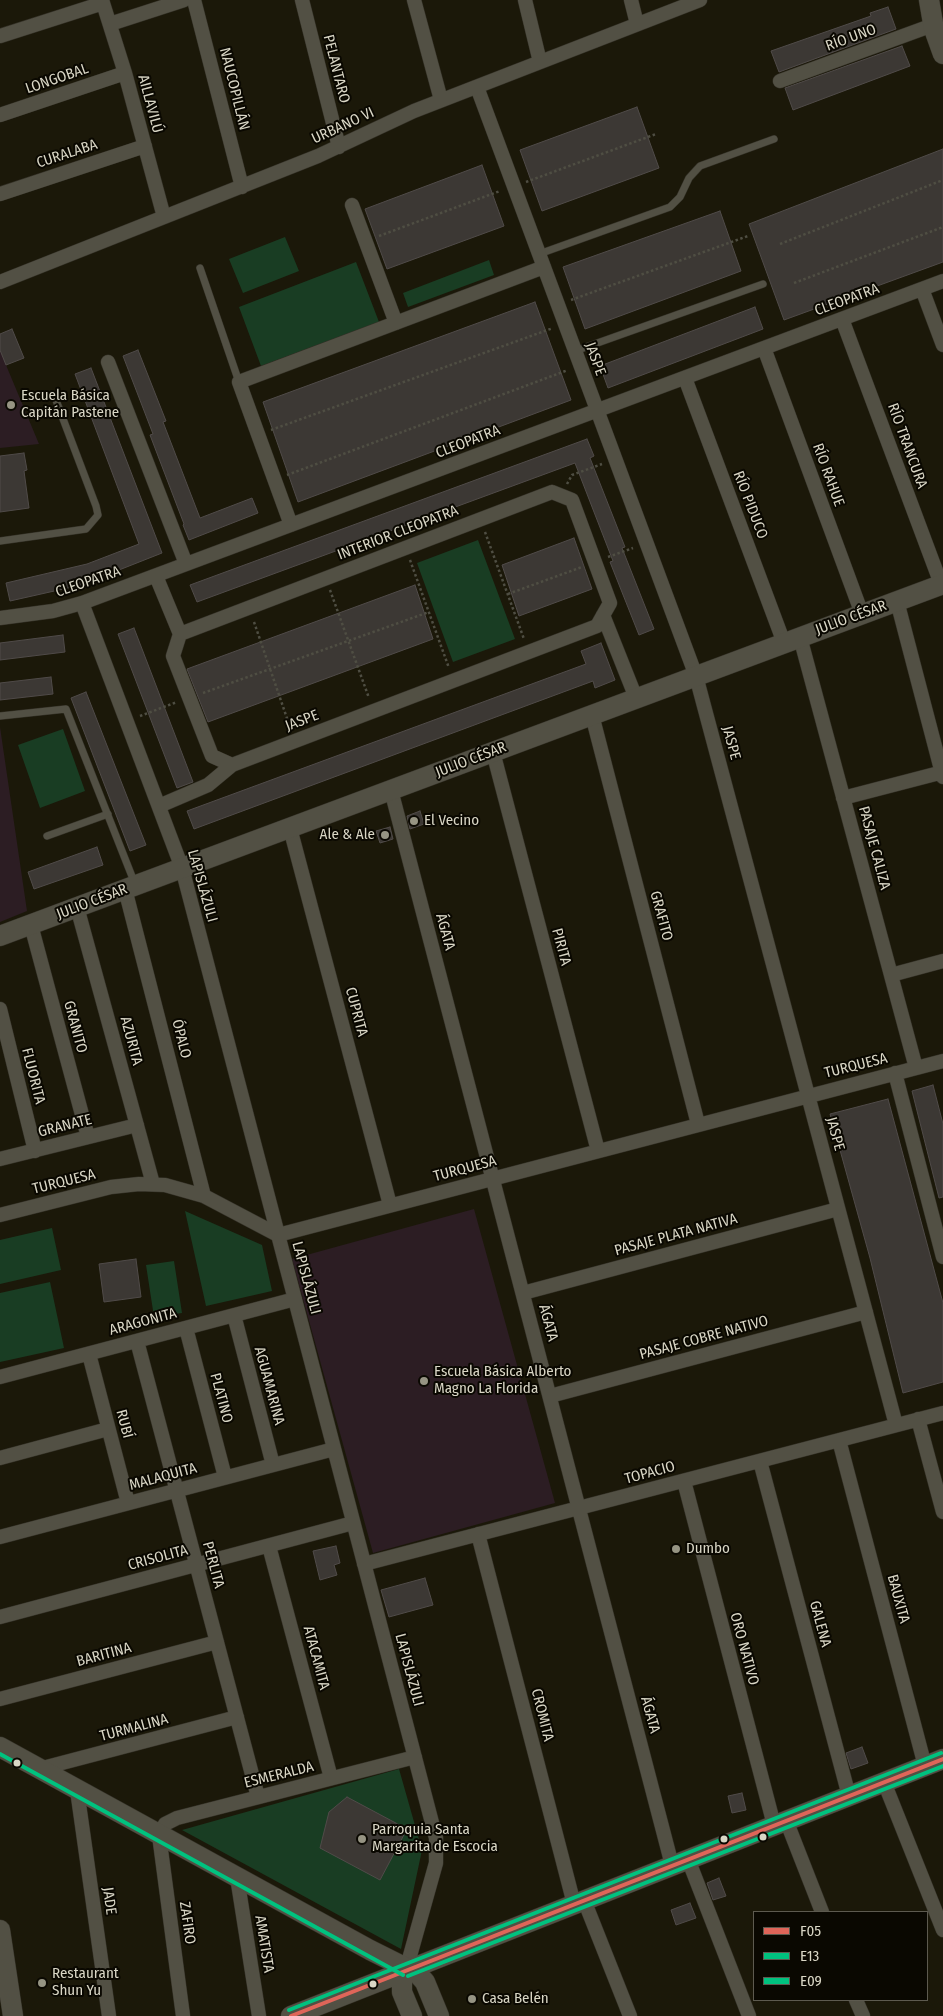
<!DOCTYPE html>
<meta charset="utf-8">
<style>
body{margin:0}
#map{position:relative;width:943px;height:2016px;overflow:hidden;background:#1b1809;font-family:"Fira Sans Condensed",sans-serif}
canvas{display:block}
.legend{position:absolute;left:753px;top:1911px;width:175px;height:90px;box-sizing:border-box;background:#0a0801;border:1px solid #5d5a4f;margin:0;padding:6px 9px;list-style:none;font-size:15px;color:#d9d6c5}
.legend li{display:flex;align-items:center;gap:10px;height:25px}
.legend b{width:25px;border:1px solid #5d5a4f}
</style>
<div id="map">
<canvas width="943" height="2016"></canvas>
<ul class="legend">
<li><b style="height:6px;background:#df6559"></b>F05</li>
<li><b style="height:6px;background:#00c27f"></b>E13</li>
<li><b style="height:6px;background:#00c27f"></b>E09</li>
</ul>
</div>
<script>
const g = document.querySelector('canvas').getContext('2d');
g.lineJoin = 'round';
function paint(path, color) {
  g.fillStyle = color;
  g.fill(path, 'evenodd');
}
function toPath(rows) {
  const path = new Path2D();
  for (const r of rows) {
    path.moveTo(r[0], r[1]);
    for (let i = 2; i < r.length; i += 2) path.lineTo(r[i], r[i + 1]);
  }
  return path;
}
function strokePath(path, color, width, dash) {
  g.strokeStyle = color;
  g.lineWidth = width;
  g.lineCap = dash ? 'butt' : 'round';
  g.setLineDash(dash || []);
  g.stroke(path);
}
function drawText(font, color, halo, rows, align = 'center') {
  g.font = font + ' "Fira Sans Condensed",sans-serif';
  g.lineWidth = 4;
  g.setLineDash([]);
  g.textBaseline = 'middle';
  g.strokeStyle = halo;
  g.fillStyle = color;
  for (const [text, x, y, turn = 0] of rows) {
    g.save();
    g.translate(x, y);
    g.rotate((+turn || 0) * Math.PI / 180);
    g.textAlign = isNaN(turn) ? turn : align;
    if (halo) g.strokeText(text, 0, 0);
    g.fillText(text, 0, 0);
    g.restore();
  }
}
paint(toPath([
 [0,350,6,365,39,444,0,448],
 [0,727,27,911,0,922],
 [474,1209,555,1503,373,1553,292,1259]
]), '#2c1d23');
paint(toPath([
 [285,237,299,271,243,293,229,259],
 [489,260,494,275,408,307,403,293],
 [356,262,379,322,261,366,239,307],
 [478,540,515,639,453,662,417,563],
 [63,729,85,791,40,808,18,745],
 [185,1211,262,1245,272,1291,206,1306],
 [52,1228,61,1270,0,1284,0,1240],
 [174,1261,182,1313,154,1317,146,1265],
 [50,1282,64,1348,0,1362,0,1293],
 [399,1769,422,1850,401,1949,182,1830]
]), '#193d23');
const building = toPath([
 [888,7,896,29,779,72,771,51,871,16,870,13,888,7],
 [902,46,910,66,793,110,785,88,902,46],
 [637,107,659,168,542,211,520,150,637,107],
 [943,149,943,262,784,320,749,224,943,149],
 [482,165,504,226,387,269,365,209,482,165],
 [720,211,741,271,585,329,563,267,720,211],
 [535,302,571,400,298,502,263,402,535,302],
 [755,307,763,329,608,388,600,366,755,307],
 [12,329,24,358,6,365,0,350,0,334,12,329],
 [138,350,166,421,163,422,200,518,252,498,258,513,189,540,183,525,184,524,150,435,153,434,123,356,138,350],
 [91,368,162,553,81,585,10,601,6,583,87,564,139,544,75,374,91,368],
 [587,439,594,456,590,458,625,547,622,548,654,629,639,635,610,562,613,561,575,463,197,602,190,585,587,439],
 [24,453,27,470,24,471,29,508,0,512,0,456,24,453],
 [574,538,592,589,519,616,502,565,574,538],
 [415,585,433,639,208,722,187,669,415,585],
 [134,628,193,782,177,788,118,634,134,628],
 [63,635,65,652,0,660,0,643,63,635],
 [601,643,615,680,595,688,593,681,194,829,187,811,586,664,581,651,601,643],
 [51,677,53,694,0,700,0,683,51,677],
 [86,692,146,845,130,851,71,698,86,692],
 [420,811,424,824,410,829,407,816,420,811],
 [390,827,393,839,380,843,376,831,390,827],
 [97,847,103,865,34,889,28,872,97,847],
 [933,1085,943,1124,943,1197,939,1198,912,1091,933,1085],
 [888,1099,943,1303,943,1382,903,1393,870,1258,830,1114,888,1099],
 [136,1259,141,1297,104,1302,99,1264,136,1259],
 [336,1546,340,1563,334,1565,337,1575,320,1580,313,1551,336,1546],
 [425,1578,433,1605,389,1617,381,1590,425,1578],
 [862,1747,868,1763,851,1769,846,1753,862,1747],
 [742,1793,746,1810,732,1813,728,1796,742,1793],
 [347,1797,407,1829,380,1880,320,1848,329,1812,347,1797],
 [719,1878,726,1896,713,1900,707,1883,719,1878],
 [690,1903,696,1918,676,1925,671,1910,690,1903]
]);
paint(building, '#3c3834');
strokePath(building, '#504b49', 1);
const lane = toPath([
 [539,254,670,207,680,197,689,178,700,166,774,139],
 [200,268,239,382],
 [575,351,763,284],
 [0,541,86,529,98,515,96,506,54,395],
 [0,716,66,709,135,884],
 [47,836,108,814]
]);
const street = toPath([
 [102,0,125,73,164,217],
 [194,0,242,187],
 [302,0,339,147],
 [414,0,441,100],
 [525,0,540,62],
 [631,0,637,24],
 [110,24,184,0],
 [0,36,103,3],
 [780,81,933,25],
 [477,87,696,676,896,1425],
 [0,115,125,73],
 [0,194,145,146],
 [352,205,396,323],
 [0,282,318,156,414,111,700,0],
 [922,289,943,345],
 [842,319,941,584],
 [764,348,862,614],
 [108,362,186,564],
 [685,378,784,643],
 [552,492,572,500,610,603,597,626,232,765,212,756,173,656,180,634,552,492],
 [291,525,239,382,544,267],
 [156,576,180,634],
 [897,601,943,777],
 [82,603,182,868,436,1838,436,1863,406,1970],
 [603,615,636,698],
 [0,618,53,611,82,603,943,281],
 [800,637,916,1068],
 [592,715,698,1124],
 [493,752,598,1151],
 [391,790,672,1865],
 [843,798,943,772],
 [159,806,208,785,232,765],
 [290,828,390,1205],
 [125,889,204,1196],
 [77,907,153,1184],
 [31,925,88,1137],
 [891,975,943,961],
 [0,1009,35,1151],
 [895,1073,943,1257],
 [0,1159,137,1125],
 [0,1215,111,1187,139,1184,165,1185,204,1196,278,1235,943,1061],
 [523,1293,838,1209],
 [234,1315,273,1465],
 [186,1328,225,1477],
 [137,1341,258,1797],
 [89,1354,128,1503],
 [0,1377,295,1299],
 [550,1396,866,1312],
 [918,1419,943,1512],
 [839,1440,925,1766],
 [0,1458,108,1429],
 [760,1461,849,1796],
 [684,1481,774,1825],
 [478,1534,574,1904],
 [0,1537,334,1449],
 [269,1546,331,1778],
 [364,1564,943,1413],
 [0,1617,353,1523],
 [0,1699,217,1642],
 [39,1769,237,1717],
 [884,1782,943,1930],
 [77,1790,109,2016],
 [786,1820,822,1912],
 [688,1859,749,2016],
 [237,1877,259,2016],
 [584,1900,630,2016],
 [856,2000,863,2016],
 [183,2016,159,1835,165,1824,177,1818,415,1757]
]);
const secondary = toPath([
 [929,0,934,29,943,54],
 [0,936,943,584],
 [0,1747,370,1950,418,1974,425,1982,439,2016],
 [0,1930,13,2016],
 [406,1970,402,1981,402,1992,412,2016],
 [291,2016,943,1759]
]);
strokePath(lane, '#353228', 8);
strokePath(street, '#353228', 15);
strokePath(secondary, '#353228', 21);
strokePath(toPath([
 [526,182,656,134],
 [379,236,500,191],
 [780,244,943,180],
 [794,283,943,227],
 [571,300,748,236],
 [271,430,553,328],
 [287,475,568,370],
 [567,484,572,475,602,464],
 [485,532,524,639],
 [608,557,633,548],
 [410,560,449,668],
 [330,590,369,698],
 [508,594,582,567],
 [254,622,290,727],
 [203,693,429,612],
 [140,716,177,702]
]), '#4f4e43', 2.5, [2.5, 2.5]);
strokePath(lane, '#525044', 7);
strokePath(street, '#525044', 14);
strokePath(secondary, '#525044', 20);
strokePath(toPath([
 [291,2016,943,1759]
]), '#df6559', 4);
strokePath(toPath([
 [0,1754,403,1975],
 [408,1976,943,1766]
]), '#00c27f', 4);
strokePath(toPath([
 [289,2010,941,1753]
]), '#00c27f', 4);
for (const [x, y, r, color] of [
 [11,405,5,"#969483"],
 [414,821,5,"#969483"],
 [385,835,5,"#969483"],
 [424,1381,5,"#969483"],
 [676,1549,5,"#969483"],
 [17,1763,4.5,"#d9d6c5"],
 [763,1837,4.5,"#d9d6c5"],
 [362,1839,5,"#969483"],
 [724,1839,4.5,"#d9d6c5"],
 [42,1983,5,"#969483"],
 [373,1984,4.5,"#d9d6c5"],
 [472,1999,5,"#969483"]
]) {
  const dot = new Path2D();
  dot.arc(x, y, r, 0, 2 * Math.PI);
  g.fillStyle = color;
  g.fill(dot);
  strokePath(dot, '#0a0801', 2);
}
drawText('15px', '#d9d6c5', '#0a0801', [
 ["RÍO UNO",851,38,-20],
 ["PELANTARO",336,69,76],
 ["LONGOBAL",57,79,-19],
 ["NAUCOPILLÁN",234,89,76],
 ["AILLAVILÚ",150,104,75],
 ["URBANO VI",343,126,-25],
 ["CURALABA",67,154,-18],
 ["CLEOPATRA",847,300,-20],
 ["JASPE",595,359,70],
 ["CLEOPATRA",468,442,-21],
 ["RÍO TRANCURA",907,446,70],
 ["RÍO RAHUE",828,475,70],
 ["RÍO PIDUCO",750,505,69],
 ["INTERIOR CLEOPATRA",398,533,-21],
 ["CLEOPATRA",88,582,-19],
 ["JULIO CÉSAR",851,618,-20],
 ["JASPE",302,721,-21],
 ["JASPE",731,743,75],
 ["JULIO CÉSAR",471,760,-21],
 ["PASAJE CALIZA",874,848,75],
 ["LAPISLÁZULI",202,886,74],
 ["JULIO CÉSAR",92,902,-21],
 ["GRAFITO",661,916,75],
 ["ÁGATA",445,932,75],
 ["PIRITA",561,947,75],
 ["CUPRITA",356,1012,75],
 ["GRANITO",75,1027,75],
 ["ÓPALO",181,1039,76],
 ["AZURITA",131,1041,75],
 ["TURQUESA",856,1066,-14],
 ["FLUORITA",33,1076,76],
 ["GRANATE",65,1126,-14],
 ["JASPE",835,1134,75],
 ["TURQUESA",465,1169,-15],
 ["TURQUESA",64,1182,-14],
 ["PASAJE PLATA NATIVA",676,1235,-15],
 ["LAPISLÁZULI",306,1278,75],
 ["ARAGONITA",143,1322,-15],
 ["ÁGATA",548,1323,75],
 ["PASAJE COBRE NATIVO",704,1338,-15],
 ["AGUAMARINA",269,1386,75],
 ["PLATINO",221,1398,75],
 ["RUBÍ",124,1424,75],
 ["TOPACIO",650,1473,-15],
 ["MALAQUITA",163,1477,-15],
 ["CRISOLITA",158,1558,-15],
 ["PERLITA",213,1565,75],
 ["BAUXITA",898,1599,75],
 ["GALENA",820,1624,75],
 ["ORO NATIVO",744,1649,75],
 ["BARITINA",104,1655,-15],
 ["ATACAMITA",316,1658,75],
 ["LAPISLÁZULI",409,1670,75],
 ["CROMITA",542,1715,76],
 ["ÁGATA",650,1715,75],
 ["TURMALINA",134,1728,-15],
 ["ESMERALDA",279,1775,-14],
 ["JADE",109,1901,82],
 ["ZAFIRO",187,1923,82],
 ["AMATISTA",264,1944,81]
]);
drawText('15px', '#d9d6c5', '#0a0801', [
 ["Escuela Básica",21,396],
 ["Capitán Pastene",21,413],
 ["El Vecino",424,821],
 ["Ale & Ale",375,835,"right"],
 ["Escuela Básica Alberto",434,1372],
 ["Magno La Florida",434,1389],
 ["Dumbo",686,1549],
 ["Parroquia Santa",372,1830],
 ["Margarita de Escocia",372,1847],
 ["Restaurant",52,1974],
 ["Shun Yu",52,1991],
 ["Casa Belén",482,1999]
], 'left');
</script>
